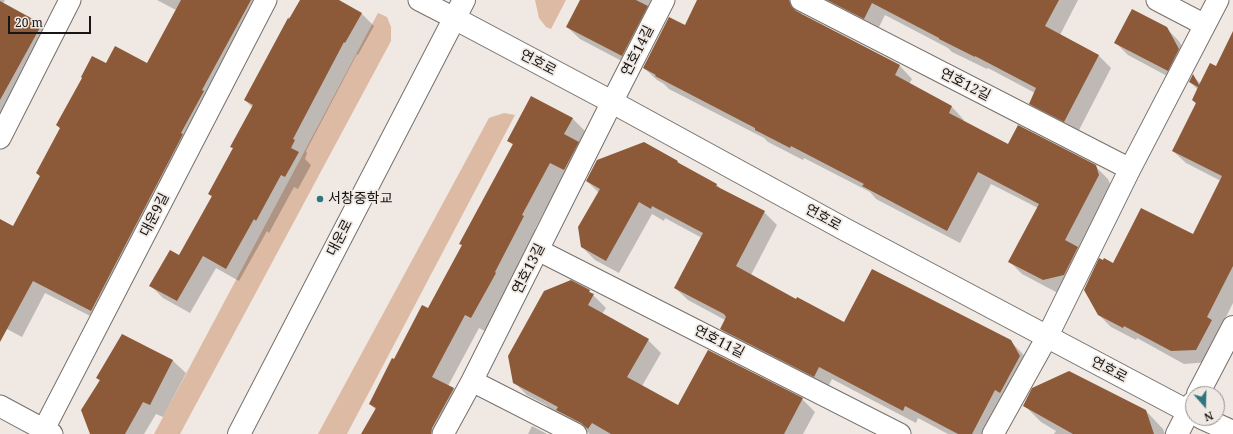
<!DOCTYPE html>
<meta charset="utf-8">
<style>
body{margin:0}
#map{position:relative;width:1233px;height:434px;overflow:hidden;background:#efe8e3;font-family:"Noto Serif",serif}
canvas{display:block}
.north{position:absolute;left:1185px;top:386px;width:40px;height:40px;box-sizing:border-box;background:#efe8e3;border:1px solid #999490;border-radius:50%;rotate:160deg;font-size:11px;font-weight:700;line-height:16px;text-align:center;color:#181614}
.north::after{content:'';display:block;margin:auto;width:14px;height:18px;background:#2d767d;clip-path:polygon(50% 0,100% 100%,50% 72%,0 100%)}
.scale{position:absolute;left:8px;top:16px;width:83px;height:18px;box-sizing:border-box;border:2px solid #181614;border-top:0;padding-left:5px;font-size:12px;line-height:14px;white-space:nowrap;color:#181614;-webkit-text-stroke:3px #efe8e3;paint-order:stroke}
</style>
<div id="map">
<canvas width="1233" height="434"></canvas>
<div class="north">N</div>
<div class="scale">20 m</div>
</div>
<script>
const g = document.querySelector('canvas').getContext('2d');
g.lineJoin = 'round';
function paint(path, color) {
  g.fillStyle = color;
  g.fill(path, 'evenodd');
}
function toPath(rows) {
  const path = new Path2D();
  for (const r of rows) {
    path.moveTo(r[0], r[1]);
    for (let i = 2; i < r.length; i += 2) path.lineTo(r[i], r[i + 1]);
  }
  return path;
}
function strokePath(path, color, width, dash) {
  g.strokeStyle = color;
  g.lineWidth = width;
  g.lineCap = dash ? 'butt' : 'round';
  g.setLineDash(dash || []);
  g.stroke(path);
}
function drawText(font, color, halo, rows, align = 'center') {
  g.font = font + ' "Noto Serif","Noto Sans KR",serif';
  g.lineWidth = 3.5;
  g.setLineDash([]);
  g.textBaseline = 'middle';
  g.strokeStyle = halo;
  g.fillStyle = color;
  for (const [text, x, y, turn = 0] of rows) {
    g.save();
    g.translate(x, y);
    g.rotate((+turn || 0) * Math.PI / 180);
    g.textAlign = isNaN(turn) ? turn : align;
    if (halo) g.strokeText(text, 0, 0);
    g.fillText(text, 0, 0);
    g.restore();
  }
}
paint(toPath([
 [535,0,566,0,551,29,546,27,539,18],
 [378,13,387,17,391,27,391,41,180,434,154,434],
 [504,113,515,115,347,434,318,434,489,118]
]), '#ddbaa4');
paint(toPath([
 [0,0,5,0,3,4,42,25,55,38,0,124],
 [157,0,270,0,104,323,45,293,22,337,5,328,0,337,0,220,14,227,41,177,37,173,61,129,57,125,106,65,147,64,176,10],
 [301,0,337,0,361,13,374,26,358,55,357,54,306,151,307,153,305,159,311,165,298,189,294,187,269,233,267,231,239,281,216,268,190,313,163,298,150,285,180,256,212,197,209,194,234,149,231,146,253,108,245,100,289,17,291,19],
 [581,0,669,0,635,68,580,39,567,27],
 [698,0,1078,0,1060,35,1099,56,1111,68,1077,134,1043,116,1030,103,1035,93,988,68,987,69,952,52,948,48,885,15,877,31,803,7,801,14,802,15,900,66,912,79,909,84,952,107,964,120,963,121,1008,146,1095,166,1108,179,1112,188,1077,287,1056,292,1022,274,1009,261,1038,208,991,184,960,243,876,199,870,192,804,158,803,160,768,142,764,138,669,89,664,84,657,80,644,68,686,27],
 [1166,28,1179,41,1191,63,1180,83,1128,55,1115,42],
 [1233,34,1233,303,1220,329,1224,333,1209,362,1184,364,1137,338,1136,340,1111,327,1098,314,1114,264,1193,235,1221,181,1186,163,1173,151,1196,104,1193,100,1198,90,1190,82,1193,76,1201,84,1216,67],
 [572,118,586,132,535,229,537,231,508,286,509,287,485,331,479,328,448,386,454,389,467,403,450,434,362,434,376,410,370,404,394,360,428,309,463,246,460,243,513,145,508,140],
 [677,161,682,166,716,184,722,190,764,212,777,225,751,275,797,300,844,324,1010,341,1023,354,1032,369,991,434,948,434,918,418,916,423,832,379,827,389,733,341,721,329,725,320,688,300,675,288,702,238,665,218,664,221,652,214,619,273,595,260,582,247,599,193,587,181],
 [589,291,606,308,602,314,648,340,661,353,642,386,679,407,802,399,815,412,803,434,589,434,589,433,557,416,546,405,527,395,514,382],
 [122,335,173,361,186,373,163,417,156,414,144,434,93,434,100,381,97,378],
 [1024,405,1146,411,1163,429,1165,434,1054,434,1056,431,1041,422],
 [532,426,547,434,528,434]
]), '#0003');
paint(toPath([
 [181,0,251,0,202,90,204,91,181,133,183,134,91,311,33,281,0,342,0,219,13,226,40,176,36,173,60,128,56,125,82,78,81,77,92,56,106,63,115,46,147,63],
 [300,0,339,0,362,13,345,43,344,42,293,139,295,140,291,148,299,152,285,177,281,175,256,221,254,219,226,269,203,256,177,301,149,286,170,250,179,255,212,196,208,194,233,148,230,147,253,105,244,100,288,18,289,19],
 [580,0,636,0,648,6,622,56,566,27],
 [697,0,789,0,791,6,796,11,900,65,895,75,952,106,949,113,1008,144,1018,125,1096,165,1099,175,1065,240,1078,247,1064,275,1043,280,1008,262,1039,204,978,172,947,231,862,186,864,184,791,146,790,148,755,130,755,128,655,76,656,75,643,68,669,17,685,25],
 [827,0,1059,0,1045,26,1099,55,1064,122,1029,104,1036,88,975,56,975,57,939,39,939,38,872,3,864,19],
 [0,1,42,24,0,100],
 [1132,9,1167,27,1179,49,1168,71,1114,43],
 [1233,31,1233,266,1207,317,1212,320,1196,350,1171,351,1124,326,1123,328,1098,315,1084,290,1099,258,1103,260,1104,258,1113,263,1141,208,1193,234,1222,176,1172,151,1196,103,1192,100,1198,87,1189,82,1193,74,1199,85,1210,63,1216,66],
 [531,96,573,118,564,134,579,142,564,170,550,163,522,215,524,216,495,272,496,273,471,318,465,315,432,377,454,388,432,428,431,434,361,434,376,408,369,404,392,358,394,359,422,305,428,308,462,245,459,244,513,144,507,141],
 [644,142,678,161,677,162,717,184,716,186,765,211,736,266,796,299,797,297,844,322,872,269,1011,340,1020,356,1000,393,995,390,972,434,958,434,905,406,903,411,819,367,814,377,720,329,726,317,724,314,674,288,703,233,652,206,651,209,639,202,606,261,581,247,578,227,600,189,586,181,597,160],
 [571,280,590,290,589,292,594,294,588,305,649,339,627,377,678,405,708,350,803,398,784,434,611,434,592,423,588,429,581,423,556,410,558,407,513,383,508,356,544,291],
 [122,334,173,360,150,405,143,402,125,434,90,434,81,410,100,380,96,378],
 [1069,371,1146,410,1154,434,1073,434,1023,406,1032,388]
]), '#8c5a38');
const minor = toPath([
 [419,0,454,18],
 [801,0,1130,169],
 [1157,0,1205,25],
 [0,138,70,0],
 [538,250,900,434],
 [472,381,576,434],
 [0,406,52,434],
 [44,429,266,0],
 [443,434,472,381,612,102,664,0],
 [993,434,1047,337,1130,169,1218,0]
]);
const tertiary = toPath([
 [454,18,612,102,846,230,1193,414],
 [1198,394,1233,327],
 [1202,418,1233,432],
 [239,434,464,0],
 [1177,434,1193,403]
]);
strokePath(minor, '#76706c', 23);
strokePath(tertiary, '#76706c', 24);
strokePath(minor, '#fff', 21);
strokePath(tertiary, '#fff', 22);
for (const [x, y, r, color] of [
 [320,199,4,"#2d767d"]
]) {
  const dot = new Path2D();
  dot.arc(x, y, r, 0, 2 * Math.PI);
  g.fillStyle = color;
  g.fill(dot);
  strokePath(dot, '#efe8e3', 1.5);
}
drawText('14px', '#181614', '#efe8e3', [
 ["연호14길",638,51,-63],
 ["연호로",538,63,28],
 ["연호12길",965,85,27],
 ["대운9길",155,215,-63],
 ["연호로",823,218,29],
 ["대운로",340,238,-63],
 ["연호13길",529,269,-63],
 ["연호11길",719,342,27],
 ["연호로",1109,370,28]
]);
drawText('14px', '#181614', '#efe8e3', [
 ["서창중학교",328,199]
], 'left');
</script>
